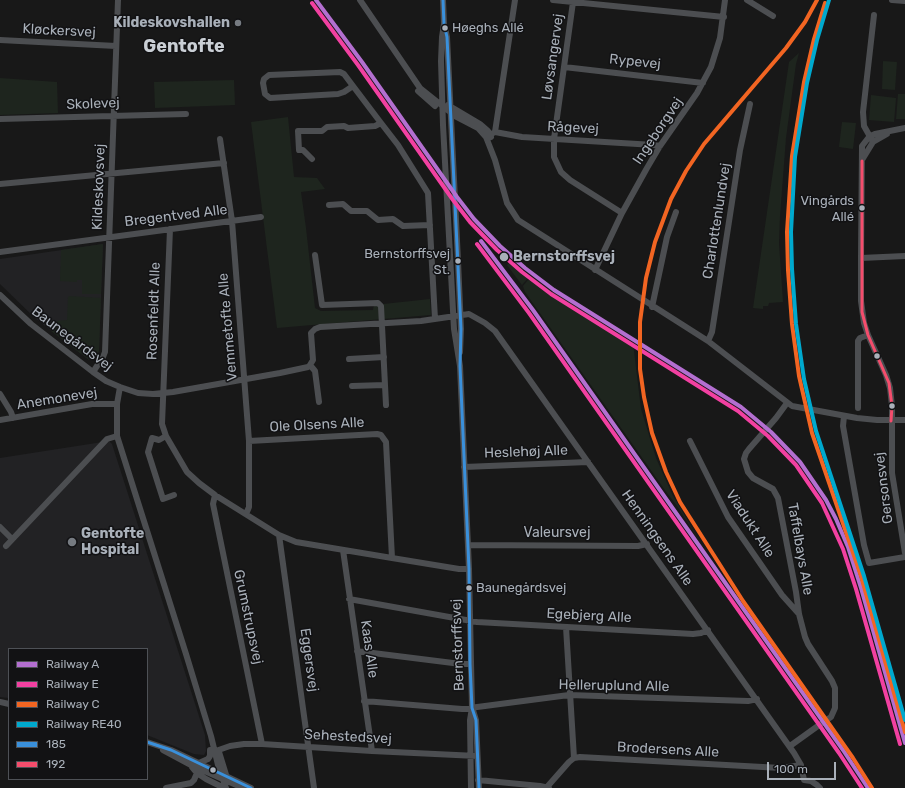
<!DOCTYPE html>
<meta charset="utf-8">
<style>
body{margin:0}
#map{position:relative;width:905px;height:788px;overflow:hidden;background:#181818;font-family:Rubik,sans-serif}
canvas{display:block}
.legend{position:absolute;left:8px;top:648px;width:140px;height:132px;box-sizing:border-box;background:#121214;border:1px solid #4e5156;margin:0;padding:5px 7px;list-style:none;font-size:12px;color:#a9b0b9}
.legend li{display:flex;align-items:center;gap:8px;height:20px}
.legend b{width:20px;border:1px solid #4e5156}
.scale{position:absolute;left:767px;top:762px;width:69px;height:18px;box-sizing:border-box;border:2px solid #a9b0b9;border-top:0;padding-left:5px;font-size:12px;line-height:14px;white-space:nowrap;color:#a9b0b9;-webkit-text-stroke:3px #121214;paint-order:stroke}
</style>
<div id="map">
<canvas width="905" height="788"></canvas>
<ul class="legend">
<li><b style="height:5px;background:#b36fd0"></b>Railway A</li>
<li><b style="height:5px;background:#f240a1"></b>Railway E</li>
<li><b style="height:5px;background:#f26522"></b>Railway C</li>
<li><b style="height:5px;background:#00a9ce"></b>Railway RE40</li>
<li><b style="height:5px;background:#3a90db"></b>185</li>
<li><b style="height:5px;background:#f44d6c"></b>192</li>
</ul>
<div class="scale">100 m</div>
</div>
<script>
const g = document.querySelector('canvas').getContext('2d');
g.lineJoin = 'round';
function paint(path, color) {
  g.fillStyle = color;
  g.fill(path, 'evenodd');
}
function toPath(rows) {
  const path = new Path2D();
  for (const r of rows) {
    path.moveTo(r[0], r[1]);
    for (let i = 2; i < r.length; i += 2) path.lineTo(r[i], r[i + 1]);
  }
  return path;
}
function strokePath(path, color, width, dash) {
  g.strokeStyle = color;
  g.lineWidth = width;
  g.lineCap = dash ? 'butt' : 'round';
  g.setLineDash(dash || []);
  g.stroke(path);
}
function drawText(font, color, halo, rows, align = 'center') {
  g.font = font + ' Rubik,sans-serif';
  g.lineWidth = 3;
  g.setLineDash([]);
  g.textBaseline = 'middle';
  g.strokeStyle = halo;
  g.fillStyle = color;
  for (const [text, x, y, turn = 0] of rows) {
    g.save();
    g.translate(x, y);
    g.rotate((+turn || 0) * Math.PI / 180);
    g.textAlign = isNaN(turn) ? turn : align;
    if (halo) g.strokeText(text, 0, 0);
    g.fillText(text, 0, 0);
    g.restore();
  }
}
paint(toPath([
 [103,244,99,351,94,359,89,360,35,318,0,284,0,259],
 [109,441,112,444,205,735,206,751,204,755,194,754,147,735,147,649,9,649,9,698,0,697,0,458]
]), '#222224');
paint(toPath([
 [799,53,796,64,786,138,780,216,779,243,783,302,769,303,768,306,763,306,763,309,753,308,789,62],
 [883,61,897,62,895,90,882,89],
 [0,78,57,82,58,113,0,115],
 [234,80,235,105,155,108,154,82],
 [898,94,905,94,905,119,896,119],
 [871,95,896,98,894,122,869,120],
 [288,117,294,177,317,178,325,189,301,192,306,228,315,308,321,311,373,310,374,305,430,299,431,315,277,328,251,122],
 [842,122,856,123,853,149,839,147],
 [103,244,101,294,82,294,82,280,77,280,77,282,60,281,61,250],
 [510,262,529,277,522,285,507,265],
 [528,280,536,281,633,343,641,409,656,458,672,494,702,545,677,506,667,493,525,292,523,286],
 [69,296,101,298,99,351,94,359,89,360,51,331,57,321,67,320,68,297]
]), '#1e251e');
strokePath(toPath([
 [360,0,420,88,455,116,478,128,486,137,495,160,507,203,518,220,708,341,792,406,857,418,877,420,905,420],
 [443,0,444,24,442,37,441,61,443,125,454,329,460,366,469,569,472,708,470,720,471,788],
 [553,0,724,17],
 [747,0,773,16],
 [892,0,905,1],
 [573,2,554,139,554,157,561,172,570,180,622,213],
 [445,28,447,37,458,261,461,329,460,352],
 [0,40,116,46],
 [564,67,703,83],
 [353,86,344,92,338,94,270,98,265,94,263,83,264,79,269,75,340,72,344,74,353,86,381,123,398,145,428,193,435,319],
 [418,91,435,106],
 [448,105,480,124,488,131,491,137],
 [0,119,186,114],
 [905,128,875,134,869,137,862,146,861,258,861,301,864,323,868,335,886,375,890,388,892,406,892,473,905,553],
 [495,132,515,0],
 [486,137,495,132,522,137,654,145,660,146],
 [220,139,232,221,249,441,249,507,246,514],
 [873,142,864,126,863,112,874,15],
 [312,159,303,150,299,150,298,131,322,131,327,127,344,126,348,128,375,126,381,123],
 [862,160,873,142,887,134],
 [0,184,224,163],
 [329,205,343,204,351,211,367,211,378,220,393,219,403,226,430,225],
 [170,229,162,424,166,436,187,472,199,483,215,495,279,535,296,542,392,558,459,569,469,569],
 [0,252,261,217],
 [315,255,322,305,378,303,381,306,386,405],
 [861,258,905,256],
 [595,270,622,213,647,168,660,146,697,93,711,67,720,38,725,0],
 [0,295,31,324,93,372,106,381,120,387,138,393,153,394,173,392,280,373,308,367,310,365],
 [652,307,667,237,676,212],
 [708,341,712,332,740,150,750,104],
 [349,359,384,357],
 [310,365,313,360,311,333,315,329,320,327,421,321,469,314,485,323,495,331,794,753,801,765,804,780,811,781,817,785,820,788],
 [310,365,315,371,319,402],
 [93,372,103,357,105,352,118,0],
 [352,386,385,385],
 [120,387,117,404,117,436,186,654,211,736,218,765,226,788],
 [0,394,11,412,13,418],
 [787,403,776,418,749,449,746,453,744,459,748,472,753,478,773,489,778,498,796,592,799,614,805,637,808,644,832,681,835,688,835,708,831,717,828,719],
 [858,408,858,341,860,338,868,335],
 [844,416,843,426,864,545,869,563,905,557],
 [0,420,92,404,117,404],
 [166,436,159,440,152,438,148,452,163,499,174,495],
 [249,441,377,434,381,435,386,442,392,558],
 [690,441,728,517,782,595,799,614],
 [464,467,588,462],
 [215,495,213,504,262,744],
 [0,527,12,539],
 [279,535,314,788],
 [468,545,638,546,647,544],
 [6,546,107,439,117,436],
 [343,550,372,751],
 [349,599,477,622,693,634,701,633,708,630],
 [566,627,574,758],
 [357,651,461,664,470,664],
 [364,701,462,709,569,695,748,701,757,699],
 [0,702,9,704],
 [473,710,476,720,479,788],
 [147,742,171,750,251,788],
 [790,746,822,723],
 [163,750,191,765,243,788],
 [219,752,227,778],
 [210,753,230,746,244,744,262,744,372,751,477,756],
 [199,763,208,759,210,756,210,750],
 [192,767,197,773,206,779,224,788],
 [478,780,540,786,549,788],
 [547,787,569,762,574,758,580,757,781,768,801,765],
 [166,788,191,783,194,780,197,773]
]), '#4c4e51', 6);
strokePath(toPath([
 [443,0,444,24,447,37,461,329,460,366,469,569,470,664,472,708,476,720,479,788],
 [147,742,171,750,251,788]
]), '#3a90db', 3);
strokePath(toPath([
 [862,161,862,312,868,335,889,383,892,406,891,421]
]), '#f44d6c', 3);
strokePath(toPath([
 [316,0,362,62,457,197,474,219,500,246,525,268,554,290,741,407,771,432,800,462,826,500,836,519,848,547,861,588,905,743],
 [481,241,533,310,843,750,868,788]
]), '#b36fd0', 4);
strokePath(toPath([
 [312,3,358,65,453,200,470,222,497,250,522,272,551,294,738,411,768,436,796,465,822,503,843,549,856,589,900,744],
 [477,244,529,313,839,753,862,788]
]), '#f240a1', 4);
strokePath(toPath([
 [817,0,805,22,786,48,704,144,686,171,671,199,655,242,646,278,640,322,640,369,644,397,652,433,666,472,680,502,743,601,853,758,872,788],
 [825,3,814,39,804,82,792,156,787,232,788,270,792,324,799,376,812,433,861,576,905,732]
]), '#f26522', 4);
strokePath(toPath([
 [829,0,817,40,807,83,795,157,791,232,792,269,796,324,804,379,816,431,864,576,905,720]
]), '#00a9ce', 4);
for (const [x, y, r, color] of [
 [238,23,4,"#767b81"],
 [445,28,3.5,"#a9b0b9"],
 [862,208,3.5,"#a9b0b9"],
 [504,257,5,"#a9b0b9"],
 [458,261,3.5,"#a9b0b9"],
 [877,356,3.5,"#a9b0b9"],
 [892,406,3.5,"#a9b0b9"],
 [72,542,5,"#767b81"],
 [469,588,3.5,"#a9b0b9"],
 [213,770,3.5,"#a9b0b9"]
]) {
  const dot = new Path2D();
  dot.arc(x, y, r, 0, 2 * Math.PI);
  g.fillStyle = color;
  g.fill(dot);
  strokePath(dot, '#121214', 1.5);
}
drawText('13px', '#a9b0b9', '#121214', [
 ["Høeghs Allé",452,28],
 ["Vingårds",854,201,"right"],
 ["Allé",854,217,"right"],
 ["Bernstorffsvej",450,254,"right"],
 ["St.",450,270,"right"],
 ["Baunegårdsvej",476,588]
], 'left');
drawText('bold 14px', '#a9b0b9', '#121214', [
 ["Kildeskovshallen",230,23],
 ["Gentofte",81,534,"left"],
 ["Hospital",81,550,"left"]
], 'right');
drawText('14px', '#a9b0b9', '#121214', [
 ["Kløckersvej",59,31,3],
 ["Løvsangervej",553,57,-82],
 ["Rypevej",635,62,6],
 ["Skolevej",93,104,-2],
 ["Rågevej",573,128,3],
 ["Ingeborgvej",658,131,-56],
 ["Kildeskovsvej",99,187,-88],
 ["Bregentved Alle",176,216,-7],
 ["Charlottenlundvej",717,221,-81],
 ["Rosenfeldt Alle",154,311,-88],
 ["Vemmetofte Alle",228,327,-95],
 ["Baunegårdsvej",72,339,37],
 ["Anemonevej",57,399,-9],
 ["Ole Olsens Alle",317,425,-3],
 ["Heslehøj Alle",526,452,-2],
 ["Gersonsvej",884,488,-97],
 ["Viadukt Alle",750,524,57],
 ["Valeursvej",557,533],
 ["Henningsens Alle",657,538,55],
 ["Taffelbays Alle",800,549,80],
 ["Egebjerg Alle",589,616,3],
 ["Grumstrupsvej",248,617,78],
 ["Bernstorffsvej",458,645,-92],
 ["Kaas Alle",369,649,82],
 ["Eggersvej",309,660,82],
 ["Helleruplund Alle",614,686,1],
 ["Sehestedsvej",348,737,3],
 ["Brodersens Alle",668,750,3]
]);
drawText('bold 14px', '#a9b0b9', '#121214', [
 ["Bernstorffsvej",513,257]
], 'left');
drawText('bold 18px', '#cacfd5', '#121214', [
 ["Gentofte",184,47]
]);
</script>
